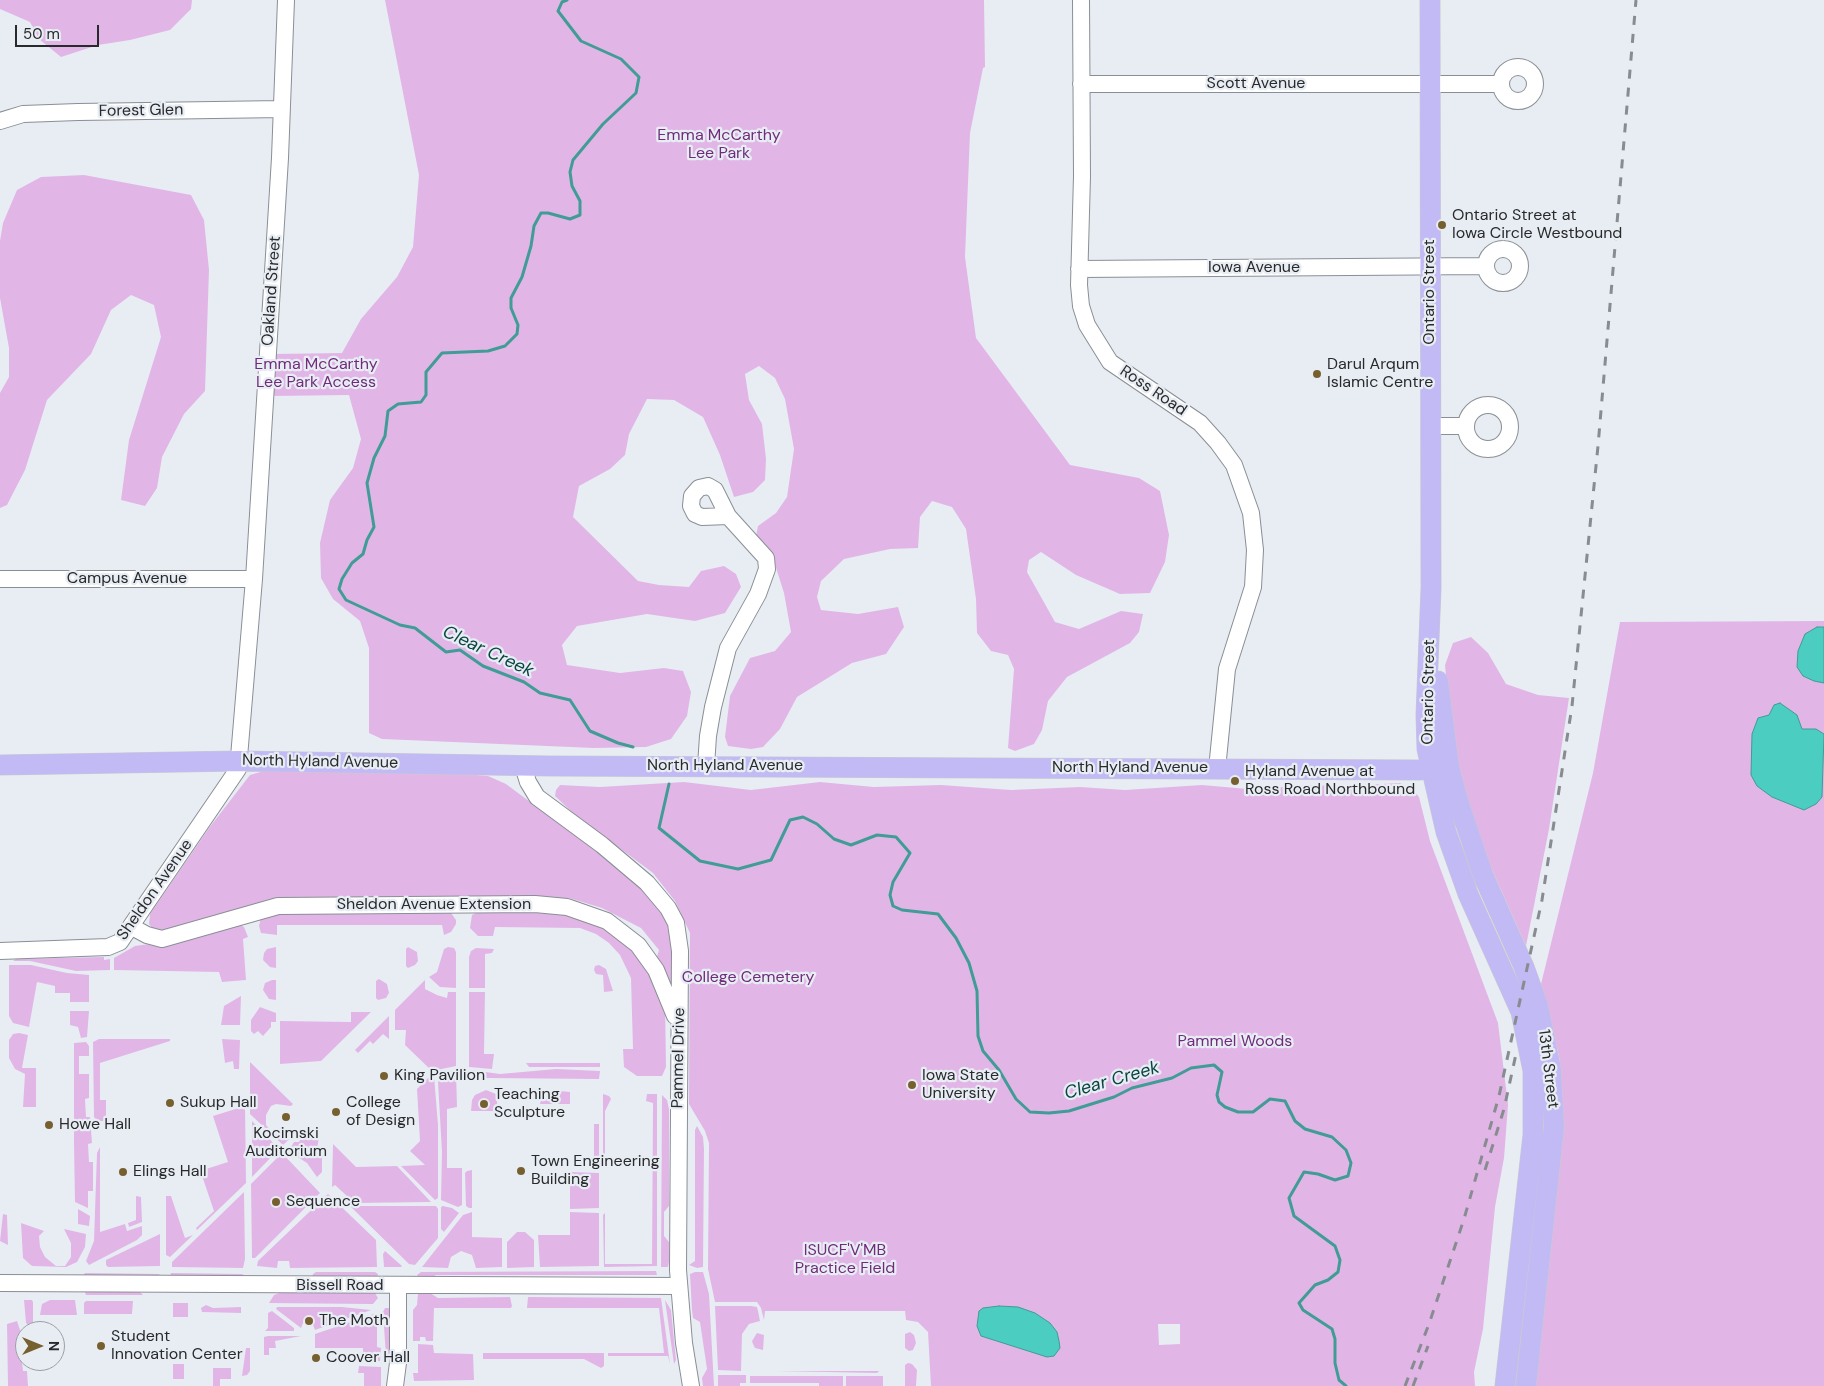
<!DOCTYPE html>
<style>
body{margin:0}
#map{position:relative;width:1824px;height:1386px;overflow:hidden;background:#e8edf4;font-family:"DM Sans",sans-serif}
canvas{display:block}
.north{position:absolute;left:15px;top:1321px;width:50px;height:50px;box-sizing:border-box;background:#e8edf4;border:1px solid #9b9fa4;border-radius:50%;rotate:90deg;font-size:14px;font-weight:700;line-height:20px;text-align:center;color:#282a2c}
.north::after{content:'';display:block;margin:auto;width:18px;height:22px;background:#776030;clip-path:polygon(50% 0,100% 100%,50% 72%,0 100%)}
.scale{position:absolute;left:15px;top:25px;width:84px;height:22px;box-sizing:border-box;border:2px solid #282a2c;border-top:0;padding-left:6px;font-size:15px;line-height:18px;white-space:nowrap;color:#282a2c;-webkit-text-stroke:4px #e8edf4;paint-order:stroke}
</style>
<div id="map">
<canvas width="1824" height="1386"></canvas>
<div class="north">N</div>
<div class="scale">50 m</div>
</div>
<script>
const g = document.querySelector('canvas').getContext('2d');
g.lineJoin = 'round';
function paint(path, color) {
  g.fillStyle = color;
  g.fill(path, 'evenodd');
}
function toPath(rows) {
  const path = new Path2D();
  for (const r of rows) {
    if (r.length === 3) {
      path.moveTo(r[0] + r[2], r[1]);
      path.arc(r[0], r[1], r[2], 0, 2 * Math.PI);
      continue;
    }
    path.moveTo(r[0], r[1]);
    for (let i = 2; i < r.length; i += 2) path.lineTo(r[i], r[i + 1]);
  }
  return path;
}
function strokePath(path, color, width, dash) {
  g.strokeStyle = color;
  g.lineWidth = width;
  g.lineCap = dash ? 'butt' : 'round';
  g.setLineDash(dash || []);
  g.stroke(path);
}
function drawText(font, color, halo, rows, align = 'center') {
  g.font = font + ' "DM Sans",sans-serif';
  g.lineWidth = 4.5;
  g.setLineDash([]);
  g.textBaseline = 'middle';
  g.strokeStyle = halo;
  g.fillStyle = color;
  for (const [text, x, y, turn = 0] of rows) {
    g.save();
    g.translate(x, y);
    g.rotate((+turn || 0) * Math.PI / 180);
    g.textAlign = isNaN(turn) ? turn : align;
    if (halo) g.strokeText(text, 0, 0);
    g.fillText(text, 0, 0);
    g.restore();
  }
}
paint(toPath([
 [0,0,192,0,191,9,170,30,130,40,98,45,61,57,39,39,30,22,0,9],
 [385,0,984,0,985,67,983,68,970,133,965,257,976,338,1070,465,1139,478,1160,491,1169,535,1165,562,1150,593,1120,594,1076,575,1041,552,1029,560,1027,572,1055,622,1079,629,1121,611,1143,614,1139,632,1130,643,1067,677,1048,701,1042,730,1034,744,1015,751,1008,748,1014,669,1008,655,991,651,977,633,976,599,966,529,952,507,932,501,920,517,918,548,890,549,844,559,821,581,817,597,821,610,858,614,898,607,904,627,886,654,852,663,797,697,780,729,763,747,751,749,728,746,725,737,730,696,750,658,775,651,791,632,784,593,772,555,756,536,758,526,776,513,787,497,794,449,785,399,775,378,759,366,745,374,749,400,762,424,766,459,765,480,753,492,734,497,720,455,703,417,674,400,647,399,629,434,625,455,610,469,579,486,573,517,638,581,659,585,689,587,701,571,724,566,736,574,741,587,725,613,695,621,647,614,577,626,562,645,567,665,620,673,664,668,683,671,691,692,687,716,671,739,646,747,594,748,382,739,369,733,369,648,360,621,333,599,321,578,320,543,330,500,353,468,361,439,349,395,271,396,274,354,342,353,361,319,397,277,413,247,419,175],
 [84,175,191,195,204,220,209,270,205,391,184,414,162,457,157,488,145,506,121,500,129,440,161,337,154,305,131,295,111,310,91,354,47,400,25,470,7,505,0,508,0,393,9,377,9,348,0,298,0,241,3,223,17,190,41,177],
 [1824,621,1824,1386,1531,1386,1562,1131,1563,1102,1559,1056,1541,984,1593,773,1620,622],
 [1471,637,1488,653,1506,684,1538,695,1569,698,1549,829,1526,946,1472,825,1451,731,1445,665,1453,643],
 [264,771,454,773,488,776,506,784,636,881,666,917,673,937,674,996,656,960,659,950,641,928,602,908,569,898,295,900,164,932,154,931,149,924,150,914,209,828,250,775],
 [684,782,751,790,820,782,874,787,941,785,1011,790,1080,787,1125,790,1202,785,1259,790,1298,785,1344,786,1400,783,1412,789,1419,797,1430,841,1498,1023,1508,1105,1504,1158,1495,1207,1483,1329,1474,1372,1475,1386,931,1386,928,1332,918,1322,906,1320,905,1311,765,1311,764,1320,761,1308,757,1302,715,1302,708,1269,709,1143,705,1131,689,1104,690,933,675,901,653,873,574,814,555,796,556,790,560,785,600,787],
 [1158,1324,1180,1324,1180,1344,1159,1345],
 [561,911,600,923,645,961,665,1001,666,1067,662,1076,637,1076,624,1067,623,1049,633,1049,631,978,620,955,609,943,596,934,580,928,495,927,493,936,478,936,470,928,472,915,478,912],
 [291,913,451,913,456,920,456,924,451,932,444,935,442,925,277,925,277,935,261,933,259,926,261,917],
 [239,924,244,927,248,937,243,939,246,980,222,982,219,972,114,970,114,958,135,946,149,944,163,946],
 [276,947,276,968,270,967,263,960,264,953,267,949],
 [408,947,417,952,418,961,415,965,408,968,406,966,406,949],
 [448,947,454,948,456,952,456,988,440,987,429,977,437,972,444,949],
 [476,948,494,949,492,953,485,954,485,988,469,988,469,957,471,951],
 [104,957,104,960,110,959,110,970,76,971,30,961,13,961,16,959],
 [9,965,31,965,67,973,89,975,89,1002,70,1002,70,993,55,993,55,986,37,982,29,1027,13,1023,9,1016],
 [599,965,606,969,613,991,604,992,603,975,596,974,594,970,595,966],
 [379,979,387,984,389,993,386,998,378,1000,376,998,376,981],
 [272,980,276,980,276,1000,269,999,263,990,265,983],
 [425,980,425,989,437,995,447,998,448,992,456,992,456,1066,432,1071,405,1045,406,1030,395,1030,395,1010],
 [469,992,485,992,484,1054,494,1054,492,1069,469,1067],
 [241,996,240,1025,221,1025,224,1006],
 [260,1007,276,1013,276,1022,271,1022,271,1027,263,1036,258,1031,254,1034,251,1031,251,1020],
 [70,1011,89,1011,87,1037,81,1038,78,1027,70,1025],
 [351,1012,371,1012,321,1061,280,1064,280,1021,351,1022],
 [389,1016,389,1039,383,1034,373,1044,370,1041,358,1053,355,1050],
 [19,1033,28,1035,22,1068,36,1068,36,1107,23,1107,25,1074,15,1069,9,1058,9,1040,13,1034],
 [99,1039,170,1039,170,1041,100,1063,100,1100,106,1100,106,1121,97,1121,94,1117,93,1042],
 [222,1039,240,1040,239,1069,234,1069,233,1061,225,1063],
 [86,1042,89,1046,89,1056,79,1056,79,1074,89,1074,89,1098,85,1099,86,1117,90,1117,92,1143,88,1144,89,1162,93,1162,93,1191,88,1191,88,1208,75,1202,74,1143,74,1043],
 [250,1062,293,1104,291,1106,276,1104,271,1106,266,1115,266,1125,273,1133,284,1135,291,1131,294,1135,283,1145,250,1114],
 [526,1063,600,1063,600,1067,529,1067],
 [556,1069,600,1071,599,1079,487,1078,479,1077,471,1070,500,1074],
 [445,1071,456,1071,457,1107,447,1109,447,1168,462,1168,462,1205,458,1207,441,1200,442,1152,438,1082],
 [431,1075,434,1076,438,1125,438,1198,435,1200,401,1166,425,1165,410,1151,420,1141,417,1089],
 [486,1090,496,1094,498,1111,471,1111,472,1100,475,1095],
 [550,1090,570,1092,570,1104,540,1104,542,1096],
 [603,1094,609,1096,611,1099,605,1111,605,1168,603,1168],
 [647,1094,657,1094,657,1266,604,1267,603,1215,605,1213,605,1264,652,1264,653,1103,646,1101],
 [662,1095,667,1100,669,1109,669,1206,664,1212,664,1236,669,1242,669,1262,668,1267,661,1267],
 [245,1106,246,1183,197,1230,196,1228,214,1211,198,1164,204,1163,206,1169,228,1162,213,1116],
 [252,1121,279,1149,252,1177],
 [594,1124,599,1124,599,1165,594,1168],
 [697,1126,703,1137,704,1149,703,1267,697,1268,689,1265,695,1261,695,1130],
 [312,1132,319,1138,317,1149,322,1154,322,1172,317,1177,307,1163,293,1154,291,1147,294,1142,299,1142,304,1133],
 [333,1144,356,1167,397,1166,431,1202,356,1203,347,1200,348,1197,335,1185,332,1187],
 [100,1147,100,1232,125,1224,127,1231,142,1226,142,1235,137,1240,89,1265,86,1261,94,1241,97,1153],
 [282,1153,320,1193,255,1258,252,1258,251,1184],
 [472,1170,472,1208,469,1208,466,1206,465,1173,467,1171],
 [570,1172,599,1173,599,1208,570,1209],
 [244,1192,245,1259,243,1268,172,1267,172,1262],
 [328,1194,376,1240,377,1267,290,1268,289,1261,278,1261,277,1268,257,1266,258,1261],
 [136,1196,141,1197,142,1222,129,1227,128,1223,136,1220],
 [166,1196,171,1196,185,1238,193,1235,170,1257,166,1255],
 [350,1206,436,1206,438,1209,438,1238,415,1265,409,1264],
 [443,1206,452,1208,459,1213,444,1232,441,1229,441,1207],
 [78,1209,90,1216,89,1226,78,1224],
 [472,1212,472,1237,502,1238,502,1267,476,1268,472,1255,461,1251,451,1257,448,1268,422,1267,463,1215],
 [570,1212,599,1213,599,1266,540,1267,538,1235,570,1235],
 [3,1214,7,1215,8,1245,0,1241],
 [21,1223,44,1231,39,1236,40,1247,45,1257,56,1266,65,1266,71,1257,71,1243,64,1229,86,1234,85,1247,77,1262,66,1267,32,1266,23,1258],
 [517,1232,525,1232,534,1240,534,1267,507,1268,507,1242],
 [160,1234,160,1266,108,1267,106,1265,106,1260],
 [385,1251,402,1266,401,1267,384,1267,383,1254],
 [656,1271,657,1275,436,1275,430,1279,419,1278,417,1275,421,1272],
 [316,1272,375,1272,378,1274,377,1278,312,1278,313,1274],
 [695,1272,703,1272,709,1294,714,1386,703,1386,702,1378,707,1369,700,1322,693,1318,692,1310,690,1274],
 [85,1273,159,1274,162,1278,83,1276],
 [171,1273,242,1274,244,1275,244,1278,170,1278],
 [84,1290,139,1291,143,1295,86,1295],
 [282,1292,375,1293,378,1298,373,1304,369,1304,269,1303,274,1295],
 [418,1293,430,1293,438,1298,510,1297,512,1306,511,1308,434,1308,433,1341,426,1341,425,1337,420,1337,420,1341,413,1341,413,1310,417,1305],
 [528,1297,661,1298,670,1364,668,1356,608,1356,608,1353,664,1353,659,1308,527,1308],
 [24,1300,32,1300,33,1302,33,1330,26,1323],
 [50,1300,75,1300,77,1315,40,1315,42,1304],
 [665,1300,671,1310,676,1360,674,1364],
 [86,1301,133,1301,132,1314,84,1314,84,1303],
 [173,1303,188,1303,188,1317,173,1317],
 [206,1305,213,1308,241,1307,241,1313,202,1312,201,1308],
 [715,1306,751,1306,757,1307,758,1311,760,1321,749,1324,742,1334,741,1371,718,1370],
 [277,1307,342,1307,371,1310,315,1330,310,1317,305,1318,301,1328,276,1309],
 [385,1308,389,1308,390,1357,386,1356,383,1312],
 [272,1311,294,1328,294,1331,265,1331,268,1328,268,1313],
 [374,1314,379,1316,380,1323,377,1324,377,1347,381,1348,380,1361,363,1361,363,1348,315,1348,315,1334],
 [17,1321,24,1342,20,1344,23,1371,27,1371,28,1386,8,1386,7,1324],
 [910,1332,914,1335,916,1343,913,1350,909,1351,905,1348,905,1334],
 [757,1333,764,1335,763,1350,755,1348,753,1344,752,1341],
 [268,1336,301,1336,275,1341,276,1348,269,1348,269,1355,264,1355,264,1337],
 [418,1344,433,1345,434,1353,473,1354,474,1380,414,1381,413,1373,418,1373],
 [246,1348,250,1348,250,1371,247,1375,242,1376],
 [483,1353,604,1353,604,1366,601,1368,584,1359,483,1359],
 [908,1363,912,1364,917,1370,916,1386,905,1386,905,1365],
 [173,1364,184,1364,184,1379,173,1379],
 [359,1366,381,1367,381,1386,364,1386,364,1373,358,1373],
 [213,1368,231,1368,231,1379,220,1379,220,1386,213,1386],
 [776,1371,879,1371,877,1373],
 [718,1375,746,1375,746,1383,740,1383,740,1386,718,1386],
 [750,1376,843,1376,843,1386,819,1386,819,1383,750,1383],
 [846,1376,883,1376,883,1386,846,1386]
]), '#e1b6e7');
const water = toPath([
 [1817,627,1824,627,1824,683,1814,681,1803,676,1797,667,1798,651,1805,634,1817,627],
 [1780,703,1797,715,1802,729,1816,729,1824,734,1822,797,1816,804,1804,810,1772,797,1757,786,1751,775,1752,734,1758,718,1769,715,1774,705,1780,703],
 [999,1306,1018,1307,1035,1313,1050,1323,1057,1332,1059,1341,1060,1348,1054,1356,1047,1357,981,1336,977,1326,979,1311,983,1308,999,1306]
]);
paint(water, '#4bcdc1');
strokePath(water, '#409c94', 1);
strokePath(toPath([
 [567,0,562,2,558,11,581,41,621,59,639,77,636,93,603,124,573,160,570,172,572,186,580,201,580,215,570,219,548,213,541,213,534,226,531,246,522,277,511,298,511,308,518,325,517,334,505,346,488,351,442,353,426,372,426,395,421,402,398,404,388,411,385,436,374,458,367,483,374,527,367,540,363,554,352,563,342,579,339,589,346,600,400,625,415,628,446,652,460,650,483,666,524,682,540,693,570,700,590,731,618,743,633,747],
 [669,784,659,828,700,861,738,869,771,860,790,820,803,817,817,824,834,839,851,845,877,835,896,837,910,853,893,882,890,895,893,906,902,910,938,914,956,938,969,963,977,991,978,1036,983,1051,999,1070,1016,1099,1030,1112,1049,1113,1069,1111,1114,1097,1132,1088,1172,1078,1191,1068,1214,1065,1222,1072,1217,1095,1219,1102,1225,1107,1238,1112,1253,1112,1270,1099,1285,1101,1295,1121,1305,1129,1332,1137,1346,1150,1351,1163,1348,1176,1335,1180,1318,1174,1304,1172,1289,1198,1294,1216,1335,1246,1340,1260,1338,1272,1328,1280,1315,1285,1299,1303,1303,1310,1332,1329,1335,1339,1335,1363,1339,1380,1346,1386]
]), '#409c94', 3);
const minor = toPath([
 [1081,0,1082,176,1079,285,1081,306,1087,325,1110,362,1200,423,1218,443,1234,465,1251,513,1255,550,1253,587,1227,669,1217,769],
 [1518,84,17],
 [1081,84,1501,84],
 [0,121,23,114,78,112,282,109],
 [1503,266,17],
 [1079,269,1485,266],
 [1488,427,22],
 [1431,426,1465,426],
 [0,579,254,579],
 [523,766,528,782,537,797,602,845,647,883,668,908,676,923,680,951,678,1270,684,1343,691,1386],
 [706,766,708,736,713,707,728,648,758,594,767,569,766,558,728,516,702,517,695,514,691,506,692,496,699,488,708,486,715,490,728,516],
 [132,927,147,935,162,939,278,906,535,904,567,907,607,921,638,945,656,970,675,1016],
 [0,951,108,947,120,942,238,769,254,579,280,158,286,0],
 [0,1283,679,1286],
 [395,1386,398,1363,398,1286]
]);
const major = toPath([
 [1430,0,1431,588,1426,715,1427,749,1446,832,1468,894,1521,1012,1533,1071,1533,1135,1505,1386],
 [1438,681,1449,767,1459,804,1483,875,1524,967,1538,1006,1551,1070,1554,1127,1526,1386],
 [0,765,239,761,550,766,1419,770,1449,767]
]);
strokePath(minor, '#8a8f95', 18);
strokePath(major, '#cbcccc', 21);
strokePath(minor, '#fff', 16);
strokePath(major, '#c2baf4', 20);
strokePath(toPath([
 [1485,1170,1504,1109,1516,1054],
 [1405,1386,1429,1324,1464,1219,1499,1096,1542,900,1572,706,1598,446,1636,0],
 [1413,1386,1428,1346]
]), '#888c90', 3, [9, 9]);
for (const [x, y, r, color] of [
 [1442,225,5,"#776030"],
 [1317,374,5,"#776030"],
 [1235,781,5,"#776030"],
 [384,1076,5,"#776030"],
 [912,1085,5,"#776030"],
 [170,1103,5,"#776030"],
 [484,1104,5,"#776030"],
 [336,1112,5,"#776030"],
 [286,1117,5,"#776030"],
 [49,1125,5,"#776030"],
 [521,1171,5,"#776030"],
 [123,1172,5,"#776030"],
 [276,1202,5,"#776030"],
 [309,1321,5,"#776030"],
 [101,1346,5,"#776030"],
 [316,1358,5,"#776030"]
]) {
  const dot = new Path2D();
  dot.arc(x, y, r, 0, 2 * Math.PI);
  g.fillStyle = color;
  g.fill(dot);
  strokePath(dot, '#e8edf4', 2);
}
drawText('16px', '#282a2c', '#e8edf4', [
 ["Scott Avenue",1256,84],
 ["Forest Glen",141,111,-1],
 ["Iowa Avenue",1254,268],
 ["Oakland Street",272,291,-86],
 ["Ontario Street",1430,292,-90],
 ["Ross Road",1153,391,34],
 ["Campus Avenue",127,579],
 ["Ontario Street",1429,692,-89],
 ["North Hyland Avenue",320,762,1],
 ["North Hyland Avenue",725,766],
 ["North Hyland Avenue",1130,768],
 ["Sheldon Avenue",155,890,-55],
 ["Sheldon Avenue Extension",434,905],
 ["Pammel Drive",679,1058,-89],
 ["13th Street",1548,1069,83],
 ["Bissell Road",340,1286]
]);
drawText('16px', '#702b7b', '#e8edf4', [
 ["Emma McCarthy",719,136],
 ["Lee Park",719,154],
 ["Emma McCarthy",316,365],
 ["Lee Park Access",316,383],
 ["College Cemetery",748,978],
 ["Pammel Woods",1235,1042],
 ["ISUCF'V'MB",845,1251],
 ["Practice Field",845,1269]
]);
drawText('16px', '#282a2c', '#e8edf4', [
 ["Ontario Street at",1452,216],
 ["Iowa Circle Westbound",1452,234],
 ["Darul Arqum",1327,365],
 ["Islamic Centre",1327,383],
 ["Hyland Avenue at",1245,772],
 ["Ross Road Northbound",1245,790],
 ["King Pavilion",394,1076],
 ["Iowa State",922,1076],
 ["University",922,1094],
 ["Teaching",494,1095],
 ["Sculpture",494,1113],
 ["Sukup Hall",180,1103],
 ["College",346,1103],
 ["of Design",346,1121],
 ["Howe Hall",59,1125],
 ["Kocimski",286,1134,"center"],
 ["Auditorium",286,1152,"center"],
 ["Town Engineering",531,1162],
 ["Building",531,1180],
 ["Elings Hall",133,1172],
 ["Sequence",286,1202],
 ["The Moth",319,1321],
 ["Student",111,1337],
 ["Innovation Center",111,1355],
 ["Coover Hall",326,1358]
], 'left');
drawText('italic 18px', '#094540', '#e8edf4', [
 ["Clear Creek",488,652,25],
 ["Clear Creek",1112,1081,-16]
]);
</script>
